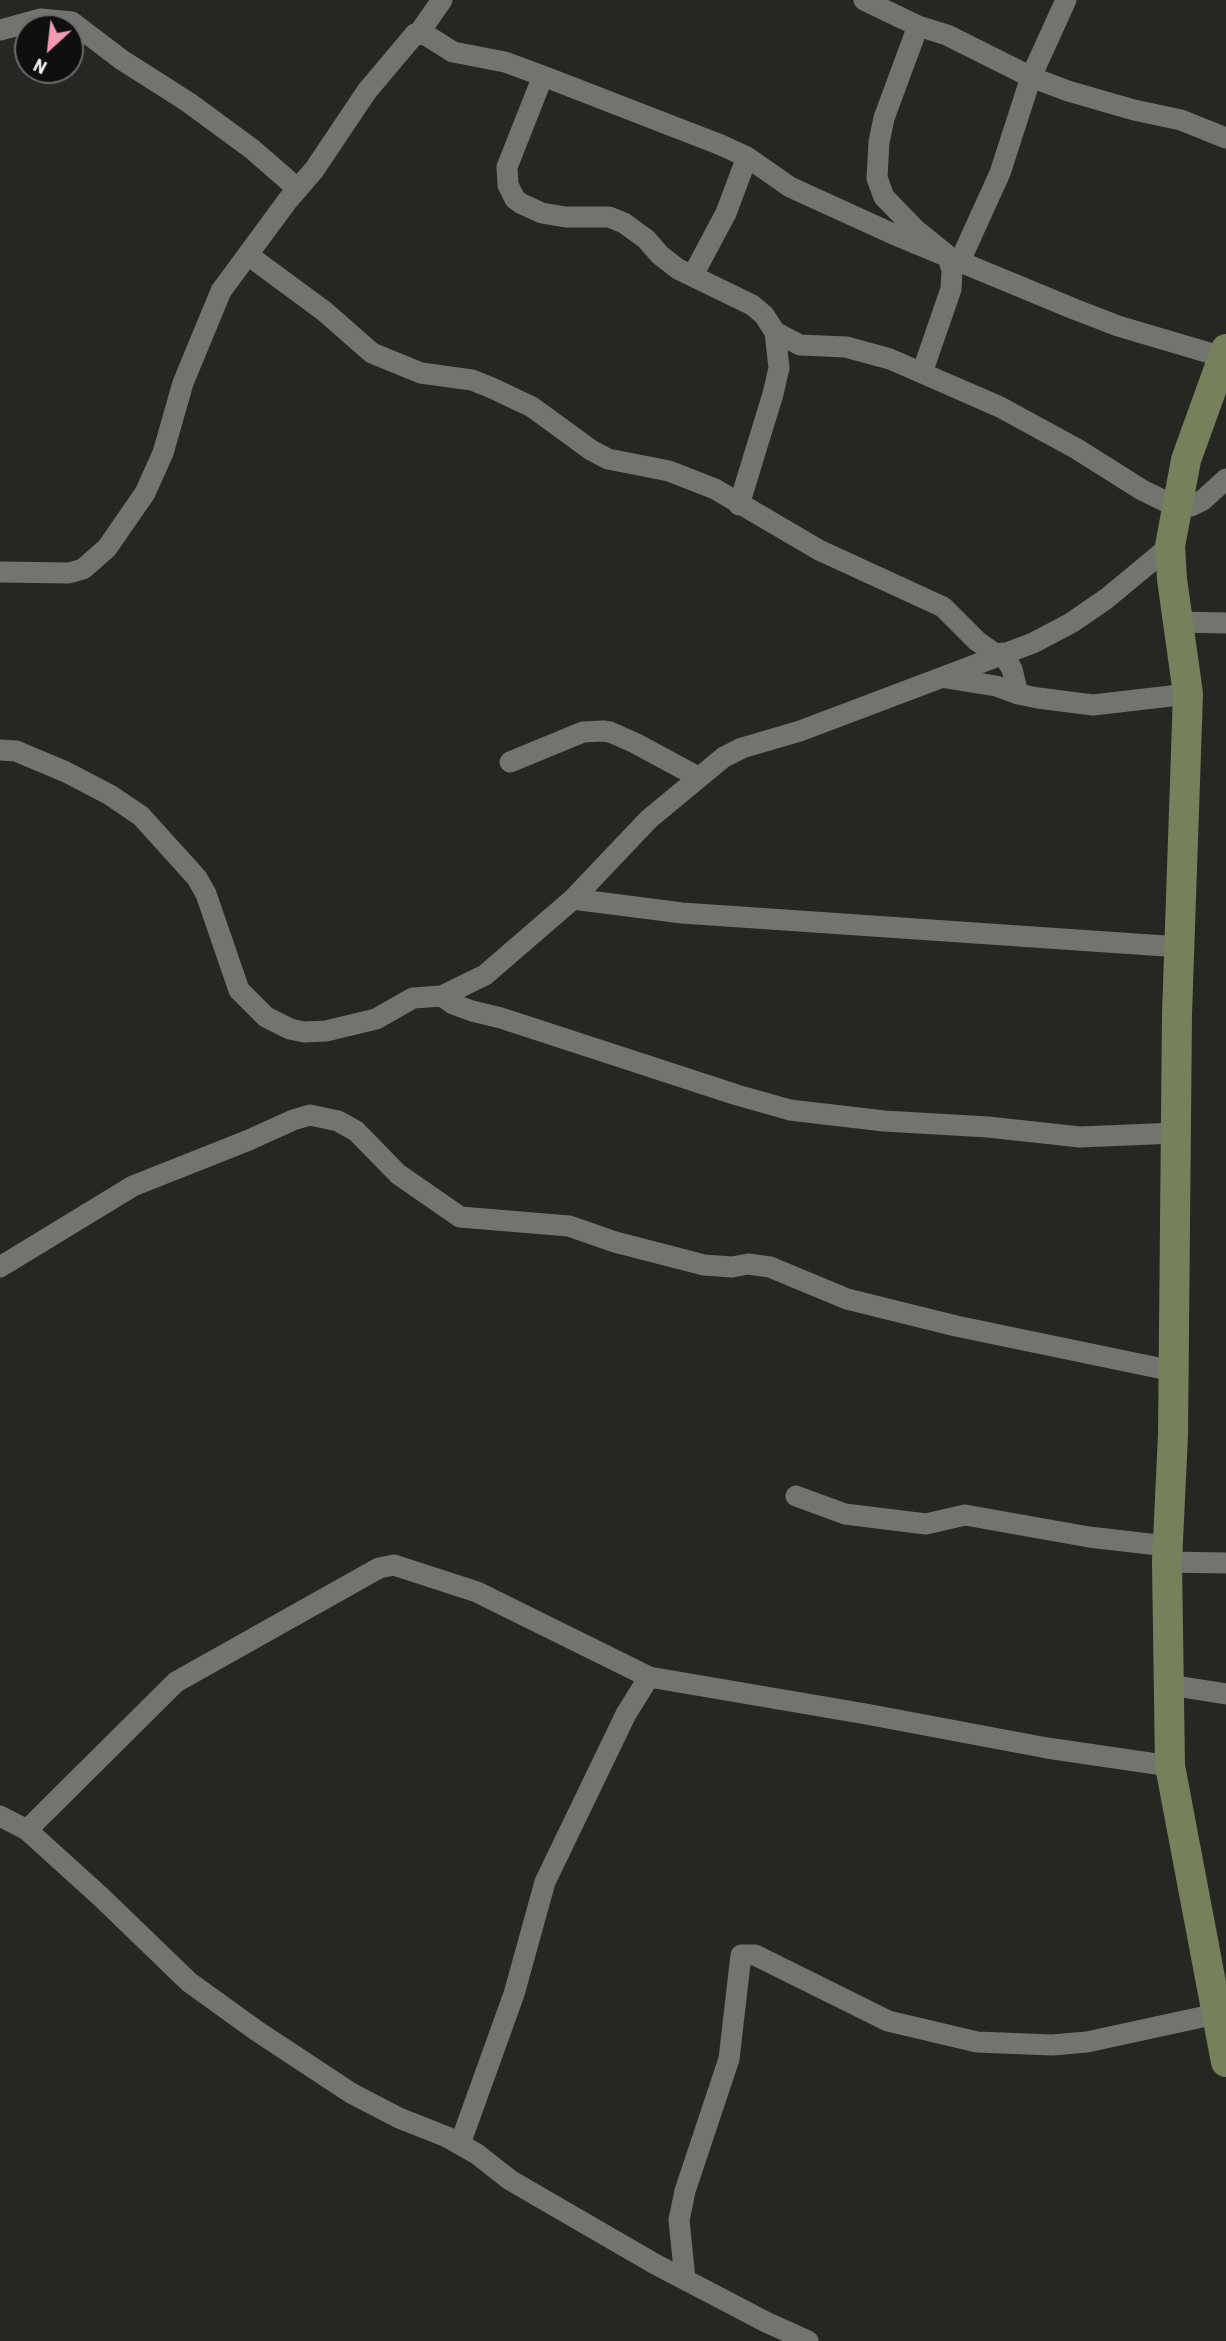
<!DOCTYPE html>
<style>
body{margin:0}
#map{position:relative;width:1226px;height:2341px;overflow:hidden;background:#252723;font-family:"Roboto Condensed",sans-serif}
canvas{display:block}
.north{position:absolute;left:14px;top:14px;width:70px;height:70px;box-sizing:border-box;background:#0f100e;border:2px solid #6a6b68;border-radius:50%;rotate:207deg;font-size:19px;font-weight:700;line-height:28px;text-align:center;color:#f2f3f0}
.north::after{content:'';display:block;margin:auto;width:24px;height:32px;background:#f19ab1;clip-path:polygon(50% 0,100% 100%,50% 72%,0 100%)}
</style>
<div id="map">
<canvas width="1226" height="2341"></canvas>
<div class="north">N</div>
</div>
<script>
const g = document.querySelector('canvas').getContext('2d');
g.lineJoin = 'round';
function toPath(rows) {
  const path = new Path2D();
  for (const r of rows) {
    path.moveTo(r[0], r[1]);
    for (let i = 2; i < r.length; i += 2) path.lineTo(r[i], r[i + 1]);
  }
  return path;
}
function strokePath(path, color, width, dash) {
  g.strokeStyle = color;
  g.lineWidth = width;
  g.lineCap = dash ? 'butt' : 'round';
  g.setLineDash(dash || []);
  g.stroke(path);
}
strokePath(toPath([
 [864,0,918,26,947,35,1031,77,1068,91,1134,110,1181,120,1226,138],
 [918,26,884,118,879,142,877,178,884,197,916,230,947,255,952,270,951,289,922,373],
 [0,30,41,19,72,22,122,60,188,102,252,149,298,189],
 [419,33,442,0],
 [543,76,507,167,508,185,515,199,522,204,542,213,565,217,609,217,624,223,646,239,660,255,678,269,752,305,764,315,775,332,779,368,773,394,739,505],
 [248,255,324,311,372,353,421,373,472,380,492,388,532,407,591,450,608,459,669,471,715,489,819,550,943,607,977,641,997,655],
 [960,261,1000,173,1031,77,1066,0],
 [693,275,726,213,747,157],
 [775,332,800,345,846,347,890,359,922,373,1000,407,1077,449,1142,490,1177,507,1191,506,1203,500,1226,479],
 [0,572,69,573,83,569,107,548,145,493,163,453,183,383,221,291,288,200,314,170,367,91,415,34,426,35,453,52,505,62,543,76,721,145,747,157,790,187,893,234,1074,309,1118,326,1223,357],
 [1177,622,1226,623],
 [1002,653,1012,669,1018,694],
 [946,678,996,686,1018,694,1038,698,1093,705,1188,694],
 [0,750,16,751,66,772,110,795,141,816,197,878,206,894,239,990,266,1017,290,1029,304,1032,326,1031,376,1019,413,998,442,996,485,975,573,899,649,819,724,757,742,748,800,731,1033,643,1071,623,1106,599,1170,546],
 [510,762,583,732,603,731,610,732,635,743,698,777],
 [573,899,682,913,1180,947],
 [442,996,453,1004,472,1011,501,1018,737,1095,790,1110,884,1121,988,1127,1080,1137,1176,1133],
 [0,1267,133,1186,249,1140,293,1120,310,1115,338,1121,356,1131,398,1174,460,1217,569,1226,615,1242,704,1265,732,1267,748,1264,770,1267,847,1299,956,1326,1173,1371],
 [796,1496,845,1514,926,1524,965,1515,1089,1537,1167,1546],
 [1167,1562,1226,1563],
 [1169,1685,1226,1694],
 [0,1816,27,1830,101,1897,189,1982,257,2031,351,2093,399,2118,447,2137,477,2154,510,2180,655,2264,766,2322,808,2341],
 [27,1830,176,1682,379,1568,394,1565,477,1592,649,1677,866,1714,1047,1748,1170,1766],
 [460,2144,514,1994,545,1882,626,1714,649,1677],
 [685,2279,679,2220,685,2191,729,2059,741,1955,755,1955,888,2021,977,2042,1052,2045,1087,2042,1216,2014]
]), '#72746f', 21);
strokePath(toPath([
 [1226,349,1186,460,1170,546,1172,579,1188,694,1177,1014,1173,1435,1167,1562,1170,1766,1226,2062]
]), '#76815b', 30);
</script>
